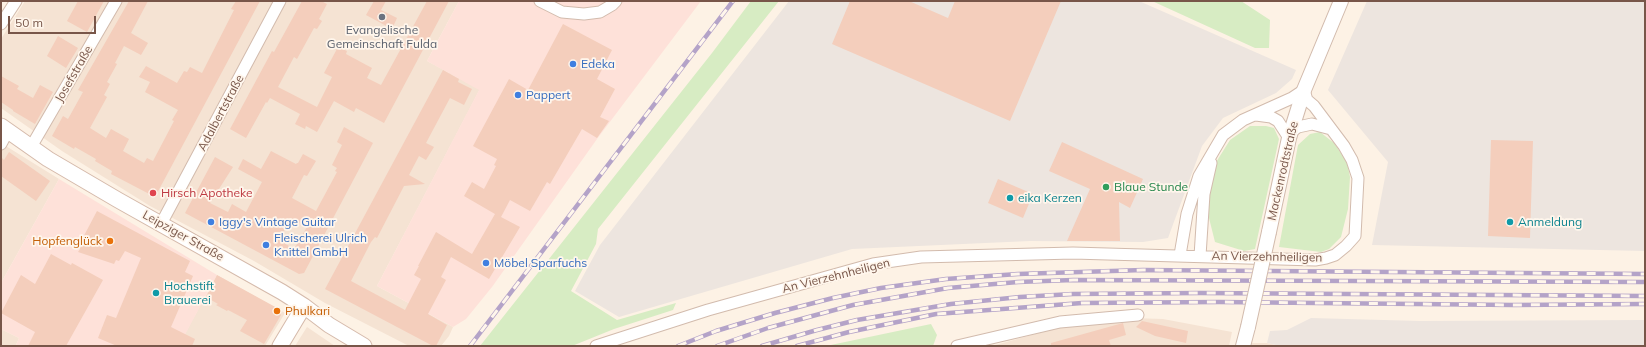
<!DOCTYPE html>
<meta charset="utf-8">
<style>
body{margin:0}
#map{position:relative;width:1646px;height:347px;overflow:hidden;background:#fdf2e5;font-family:Mulish,sans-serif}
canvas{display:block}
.frame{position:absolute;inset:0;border:2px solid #785649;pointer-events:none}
.scale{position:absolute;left:8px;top:16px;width:88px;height:18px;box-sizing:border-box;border:2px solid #785649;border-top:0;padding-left:5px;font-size:12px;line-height:14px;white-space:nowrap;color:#785649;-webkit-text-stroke:3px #fff6ec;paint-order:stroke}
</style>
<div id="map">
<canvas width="1646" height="347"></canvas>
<div class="frame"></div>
<div class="scale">50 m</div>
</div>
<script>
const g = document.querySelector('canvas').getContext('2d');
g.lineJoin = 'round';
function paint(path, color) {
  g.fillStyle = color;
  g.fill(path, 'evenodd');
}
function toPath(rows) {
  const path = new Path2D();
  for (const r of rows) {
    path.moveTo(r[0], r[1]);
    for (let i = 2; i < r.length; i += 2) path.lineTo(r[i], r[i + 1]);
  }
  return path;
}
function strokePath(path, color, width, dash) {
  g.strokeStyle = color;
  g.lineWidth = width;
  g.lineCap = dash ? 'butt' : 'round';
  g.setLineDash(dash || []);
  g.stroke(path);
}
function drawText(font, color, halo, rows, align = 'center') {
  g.font = font + ' Mulish,sans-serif';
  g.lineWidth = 3.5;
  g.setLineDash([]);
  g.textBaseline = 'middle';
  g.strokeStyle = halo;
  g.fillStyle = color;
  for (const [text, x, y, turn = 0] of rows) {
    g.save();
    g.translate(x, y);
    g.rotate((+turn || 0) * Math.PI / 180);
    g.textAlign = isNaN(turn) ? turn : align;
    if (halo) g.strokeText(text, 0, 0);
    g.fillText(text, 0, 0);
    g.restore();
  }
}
paint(toPath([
 [25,1,459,1,427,61,480,89,377,286,453,327,449,336,441,346,409,346,325,303,254,261,150,206,62,151,1,108,1,39],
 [1,143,59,179,1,283],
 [217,275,285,313,265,346,178,346],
 [1132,318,1163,319,1232,332,1229,346,992,346,1057,328],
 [307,327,335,346,295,346],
 [1,329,19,338,16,345,18,346,1,346],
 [1252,343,1267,343,1280,346,1251,346]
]), '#f5e3d3');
paint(toPath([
 [459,1,701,1,597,139,492,287,466,319,453,327,377,286,479,90,427,61],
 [59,179,217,275,179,346,18,346,16,345,19,338,1,329,1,283]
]), '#fee1d9');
paint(toPath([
 [789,1,1139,1,1296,70,1292,79,1276,93,1223,118,1202,146,1168,238,1143,242,1030,241,852,249,619,317,575,291,600,245],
 [1367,1,1645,1,1645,251,1372,245,1388,162,1328,90],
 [1311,318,1420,321,1645,320,1645,346,1280,346,1267,343,1270,331,1287,330]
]), '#ede5df');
paint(toPath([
 [751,1,779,1,598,229,596,244,571,291,617,320,676,303,673,310,614,329,572,346,480,346,712,53],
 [1152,1,1241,1,1270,20,1269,48,1255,48],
 [1250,126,1266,126,1274,128,1279,139,1255,249,1244,251,1215,242,1207,210,1213,167,1230,140],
 [1320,132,1334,143,1347,162,1350,177,1348,209,1341,237,1329,249,1321,252,1279,247,1298,145,1310,134],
 [931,324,937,335,933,346,826,346]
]), '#d7ecc3');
paint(toPath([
 [78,1,104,1,87,32,67,21],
 [129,1,148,1,131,33,148,43,141,55,124,46,115,63,117,64,107,82,110,84,104,95,107,97,90,128,106,138,111,129,129,139,123,151,144,163,147,158,153,161,174,121,172,120,178,110,145,92,150,82,139,77,146,66,177,83,184,71,187,72,190,67,202,73,234,10,231,9,236,1,260,1,155,197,111,174,112,171,95,161,96,159,75,147,74,149,52,136,63,116,68,119,83,92,78,90],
 [302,1,321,1,327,4,319,19,322,21,317,29,314,28,297,59,294,57,278,87,317,107,332,77,324,73,338,47,347,51,346,54,372,68,367,78,381,85,427,1,449,1,384,123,356,108,354,112,334,101,317,132,306,126,305,129,295,124,300,114,270,98,267,103,266,102,246,138,230,129,272,51,274,52],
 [374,1,386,1,381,10,397,18,392,29,366,15],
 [850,1,909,1,948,18,955,1,1061,1,1010,121,832,44],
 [563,24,612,50,597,79,615,89,600,117,609,121,597,138,582,129,550,184,547,182,530,211,510,200,501,217,520,227,489,279,451,257,441,277,446,280,428,314,447,325,436,346,433,346,325,289,443,70,459,79,458,82,472,89,464,105,450,98,426,143,434,147,426,160,419,156,409,175,425,184,404,186,377,238,375,237,371,242,351,281,405,310,421,279,414,275,419,266,418,266,436,232,472,254,495,214,464,196,472,182,484,189,496,166,494,165,497,159,473,146,509,79,528,90],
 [58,36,78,48,66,68,47,56],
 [1,76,19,86,17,89,33,98,40,85,53,92,35,124,13,111,13,110,1,102],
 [344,127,373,143,304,273,299,274,185,213,215,157,233,167,210,203,228,212,232,204,246,212,262,182,238,169,243,159,261,169,271,151,296,164,297,163,298,163,303,154,316,161,307,176,304,175,292,198,316,211,337,172,335,171,337,168,332,165,342,145,337,142],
 [291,218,307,227,294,249,279,240],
 [1491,140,1533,141,1530,238,1488,236],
 [1062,142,1143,179,1130,208,1119,202,1120,241,1067,241,1090,189,1049,171],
 [9,152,50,181,36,201,1,176,1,157,4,160],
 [998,179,1033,194,1023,218,988,203],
 [97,211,190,261,185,272,193,276,171,327,195,339,192,346,117,346,98,338,107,315,116,318,141,258,125,251,119,261,116,260,114,264,78,252,80,249,78,247],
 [51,254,71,265,72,263,103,280,66,346,28,346,35,332,1,313,21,275,35,284],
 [217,275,279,309,281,315,264,344,240,331,247,320,228,310,227,311,216,305,218,304,206,297],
 [1142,321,1188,331,1186,343,1155,336,1136,327],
 [1123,323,1126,335,1109,340,1111,346,1051,346,1051,343]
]), '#f4cebc');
const minor = toPath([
 [540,1,562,12,584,14,600,12,612,5,616,1],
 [1,24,16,1],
 [1256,115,1271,117,1278,121,1289,138],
 [1291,132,1298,127,1312,124,1331,129],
 [1,144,8,131],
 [31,147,116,1],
 [161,224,280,1],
 [1200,256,1204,194,1211,163],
 [596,346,708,310,873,264,921,257,1073,253,1315,260,1326,258,1335,255,1346,246,1355,236,1358,178,1352,160,1344,146,1314,106,1307,100,1304,90,1292,98,1243,120,1223,135,1199,176,1187,214,1180,255],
 [957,346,1060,322,1138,315]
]);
const tertiary = toPath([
 [1269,232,1289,138,1304,90,1341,1],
 [1243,346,1248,327]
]);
const secondary = toPath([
 [1,126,48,159,118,200,282,292,304,306,329,325,364,346],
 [280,346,304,306]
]);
strokePath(minor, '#d2bbad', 13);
strokePath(tertiary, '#d2bbad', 16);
strokePath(secondary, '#d5baab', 17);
strokePath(minor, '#fff', 11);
strokePath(tertiary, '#fff', 14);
strokePath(secondary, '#fff', 15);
const rail = toPath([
 [470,346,733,1],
 [678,346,716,331,775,313,833,298,881,288,946,279,1018,274,1143,270,1645,274],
 [717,346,768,328,853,305,948,288,1018,282,1073,280,1645,282],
 [762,346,817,330,857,320,951,304,1020,297,1073,294,1200,293,1645,296],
 [797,346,849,332,936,314,1082,303,1219,302,1514,305,1645,304]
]);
strokePath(rail, '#b4a3c8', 4.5);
strokePath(rail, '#fff6ec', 3, [9]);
const tertiaryBridge = toPath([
 [1248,327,1269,232]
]);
strokePath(tertiaryBridge, '#d2bbad', 16, []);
strokePath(tertiaryBridge, '#fff', 14);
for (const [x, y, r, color] of [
 [382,17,4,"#6b7280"],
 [573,64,4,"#3f7fe0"],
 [518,95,4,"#3f7fe0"],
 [1106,187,4,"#2e9e5b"],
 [153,193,4,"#e0444e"],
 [1010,198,4,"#0f9aa8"],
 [211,222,4,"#3f7fe0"],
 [1510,222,4,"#0f9aa8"],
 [110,241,4,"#e8710a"],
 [266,245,4,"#3f7fe0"],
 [486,263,4,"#3f7fe0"],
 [156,293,4,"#0f9aa8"],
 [277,311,4,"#e8710a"]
]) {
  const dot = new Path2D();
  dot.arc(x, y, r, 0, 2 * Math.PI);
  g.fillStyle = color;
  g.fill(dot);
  strokePath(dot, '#fff6ec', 1.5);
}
drawText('12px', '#5b616d', '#fff6ec', [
 ["Evangelische",382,30],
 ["Gemeinschaft Fulda",382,44]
]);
drawText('12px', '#366cbe', '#fff6ec', [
 ["Edeka",581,64],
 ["Pappert",526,95],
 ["Iggy's Vintage Guitar",219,222],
 ["Fleischerei Ulrich",274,238],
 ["Knittel GmbH",274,252],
 ["Möbel Sparfuchs",494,263]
], 'left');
drawText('12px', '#785649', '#fff6ec', [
 ["Josefstraße",74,74,-60],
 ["Adalbertstraße",221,113,-62],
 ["Mackenrodtstraße",1283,171,-77],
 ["Leipziger Straße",183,236,29],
 ["An Vierzehnheiligen",1267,257,1],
 ["An Vierzehnheiligen",836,276,-14]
]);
drawText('12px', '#27864d', '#fff6ec', [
 ["Blaue Stunde",1114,187]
], 'left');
drawText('12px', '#be3a42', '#fff6ec', [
 ["Hirsch Apotheke",161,193]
], 'left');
drawText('12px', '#0d838f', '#fff6ec', [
 ["eika Kerzen",1018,198],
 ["Anmeldung",1518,222],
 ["Hochstift",164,286],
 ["Brauerei",164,300]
], 'left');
drawText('12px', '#c56008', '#fff6ec', [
 ["Hopfenglück",102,241],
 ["Phulkari",285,311,"left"]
], 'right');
</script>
